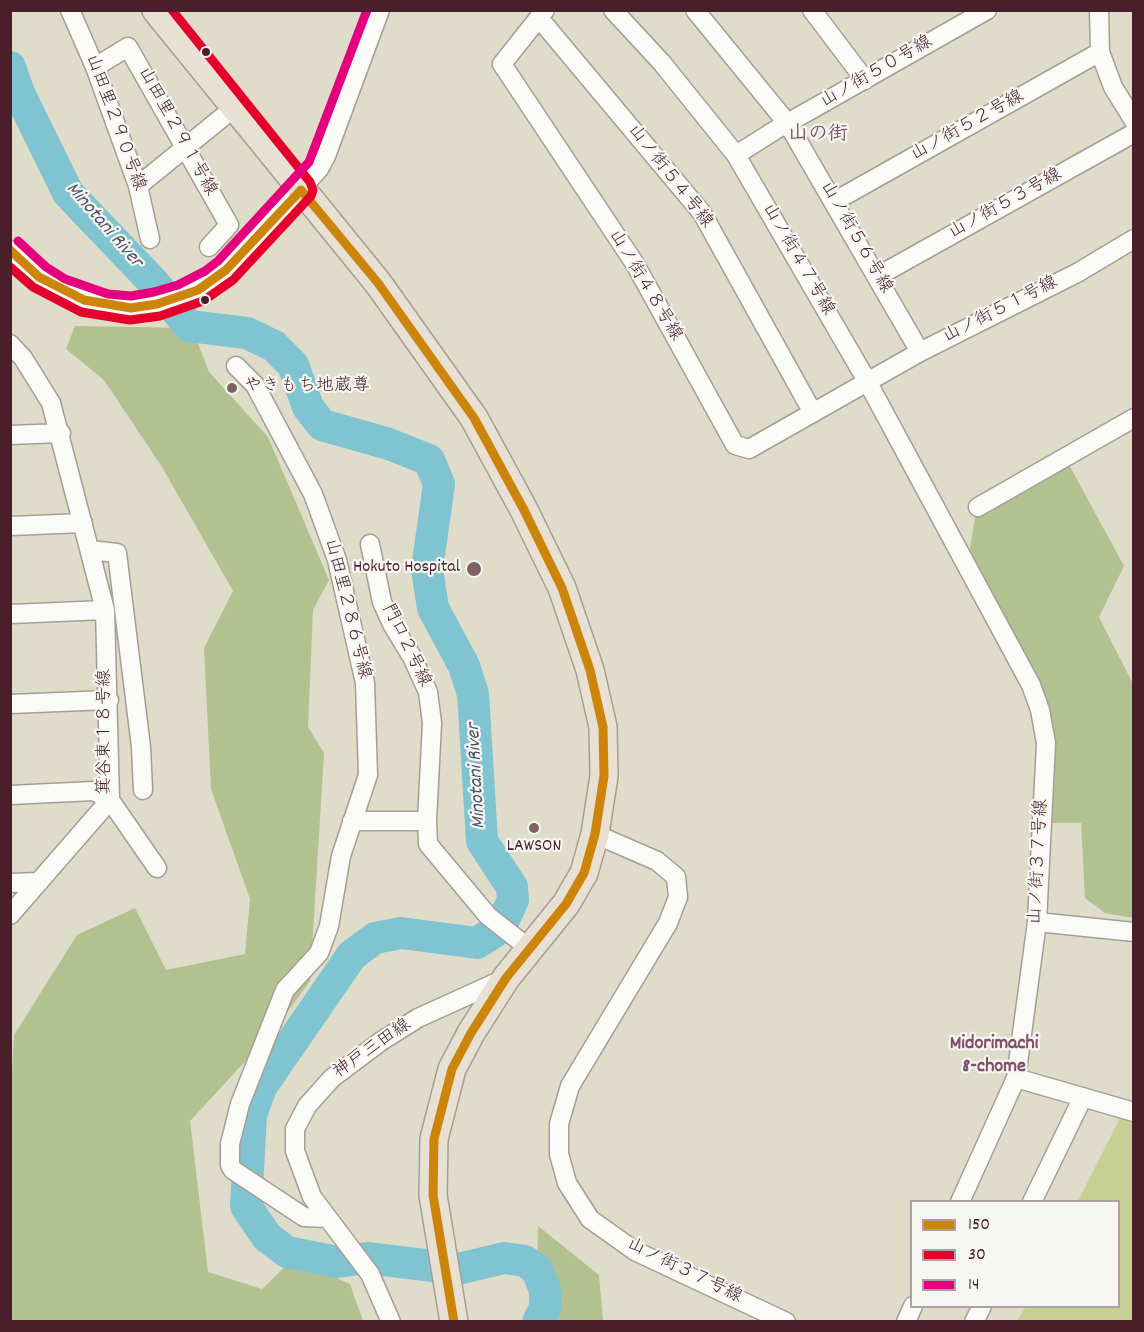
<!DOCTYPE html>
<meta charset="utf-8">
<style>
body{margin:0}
#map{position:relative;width:1144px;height:1332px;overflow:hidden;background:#dfdcca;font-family:Dekko,sans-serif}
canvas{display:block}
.frame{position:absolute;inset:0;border:12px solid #4a1f2b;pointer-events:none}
.legend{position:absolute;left:910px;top:1200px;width:210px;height:108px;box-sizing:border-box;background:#f6f6f2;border:2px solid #b1a0a2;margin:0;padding:8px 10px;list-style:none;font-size:18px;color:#4a1f2b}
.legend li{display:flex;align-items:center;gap:12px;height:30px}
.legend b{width:30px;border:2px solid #b1a0a2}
</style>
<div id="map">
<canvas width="1144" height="1332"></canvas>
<div class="frame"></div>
<ul class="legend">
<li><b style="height:8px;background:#cc840b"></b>150</li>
<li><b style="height:8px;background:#e4002b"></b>30</li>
<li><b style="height:8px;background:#e5007d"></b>14</li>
</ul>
</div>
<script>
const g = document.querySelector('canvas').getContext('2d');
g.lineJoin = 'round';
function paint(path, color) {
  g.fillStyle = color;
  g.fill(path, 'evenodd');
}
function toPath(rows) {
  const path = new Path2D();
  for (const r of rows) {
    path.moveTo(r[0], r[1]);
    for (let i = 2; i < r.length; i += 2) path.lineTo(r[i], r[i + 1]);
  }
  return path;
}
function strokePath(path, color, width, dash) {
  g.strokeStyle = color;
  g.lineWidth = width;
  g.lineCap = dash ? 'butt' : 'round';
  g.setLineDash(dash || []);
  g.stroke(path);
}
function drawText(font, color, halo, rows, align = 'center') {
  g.font = font + ' Dekko,"Klee One",sans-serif';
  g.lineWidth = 4.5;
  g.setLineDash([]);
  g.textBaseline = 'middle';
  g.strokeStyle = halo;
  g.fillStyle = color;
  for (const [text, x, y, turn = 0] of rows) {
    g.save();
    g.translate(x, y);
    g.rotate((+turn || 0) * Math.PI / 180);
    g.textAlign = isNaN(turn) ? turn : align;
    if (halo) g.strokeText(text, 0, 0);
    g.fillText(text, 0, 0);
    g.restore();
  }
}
paint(toPath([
 [1121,1116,1133,1120,1133,1321,1017,1322,1025,1307,1118,1306,1118,1202,1078,1201]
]), '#c6d095');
paint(toPath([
 [75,326,192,328,209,372,268,437,329,580,313,610,308,727,324,753,310,981,275,1029,190,1121,208,1272,262,1289,293,1259,350,1284,363,1321,11,1322,10,1113,14,1035,77,935,135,908,166,970,245,954,250,899,211,789,204,648,233,591,162,467,104,380,66,349],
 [1068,463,1124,566,1099,617,1133,684,1133,918,1105,913,1085,898,1081,823,1051,823,1049,731,969,555,975,517],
 [538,1226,599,1275,603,1321,536,1321]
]), '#b1c18f');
strokePath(toPath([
 [10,67,19,93,68,193,154,283,189,326,247,333,274,346,293,365,308,407,322,425,389,444,429,460,439,484,427,569,433,608,464,666,473,694,482,841,512,887,513,900,500,928,477,943,401,933,375,938,352,955,261,1087,251,1115,246,1206,267,1237,287,1252,337,1262,367,1258,458,1269,504,1258,525,1261,537,1270,545,1290,545,1308,538,1322]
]), '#80c4d2', 32);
const minor = toPath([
 [70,10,95,67,138,186,150,239],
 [545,10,502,64,635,264,735,445,749,449,920,352,1077,273,1134,239],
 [613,10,662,63,736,155,867,381,1031,685,1040,710,1046,743,1037,922,1016,1078,960,1202],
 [695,10,788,124,920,352],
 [812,10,865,80],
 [1099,10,1100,52,1113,87,1134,121],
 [539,18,702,213,813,413],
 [95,67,128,47,229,225,209,247],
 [736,155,777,129,987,10],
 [138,186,235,107],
 [835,201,1100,52],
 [10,250,39,277,60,290,106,306,131,308,157,304,183,296,212,281,226,270,319,169,326,156,380,10],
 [878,276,1134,133],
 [10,344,23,358,51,403,105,610,110,800,10,915],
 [236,366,255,385,313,494,337,560,365,683,368,775,341,856,329,926,319,953,285,990,240,1104,230,1144,230,1165,233,1170,304,1217,327,1218],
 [10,435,61,433],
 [978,507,1134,418],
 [10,526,83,523],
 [370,544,382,602,392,624,412,657,428,692,432,723,427,821],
 [90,550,117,553,141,747,143,790],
 [10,614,105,610],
 [10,704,109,700],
 [10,795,94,791,110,800,157,868],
 [352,821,427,821,428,844,488,916,530,949],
 [595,834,657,861,676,877,678,897,668,923,570,1086,559,1124,559,1154,567,1183,590,1219,635,1251,786,1322],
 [10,883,39,882],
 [1037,922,1134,932],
 [1016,1078,1134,1112],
 [1032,1202,1083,1097],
 [391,1322,370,1274,312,1197,295,1151,295,1129,307,1106,332,1078,380,1042,418,1018,504,979],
 [906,1322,913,1306],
 [974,1322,982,1306]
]);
const highway = toPath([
 [156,10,378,283,474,418,524,510,562,588,590,670,603,727,604,776,595,834,584,873,566,904,506,978,471,1033,452,1069,434,1139,433,1195,454,1322]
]);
strokePath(minor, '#a59e96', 21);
strokePath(highway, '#a59e96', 30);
strokePath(minor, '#fafaf7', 18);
strokePath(highway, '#e7e0d3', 27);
strokePath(toPath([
 [301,190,378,283,474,418,524,510,562,588,590,670,603,727,604,776,595,834,584,873,566,904,506,978,471,1033,452,1069,434,1139,433,1195,454,1322],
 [10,250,39,277,84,300,131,308,157,304,198,290,226,270,301,190]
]), '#cc840b', 9);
strokePath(toPath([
 [10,267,33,287,81,312,130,320,160,316,203,301,233,280,311,196,313,190,310,182,172,10]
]), '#e4002b', 9);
strokePath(toPath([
 [18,241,46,267,65,279,108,294,131,296,154,292,178,285,205,271,218,261,309,162,367,10]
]), '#e5007d', 9);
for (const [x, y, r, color] of [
 [206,52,5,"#4a1f2b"],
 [205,300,5,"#4a1f2b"],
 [232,388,6,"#7e6163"],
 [474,569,8,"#7e6163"],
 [534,828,6,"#7e6163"]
]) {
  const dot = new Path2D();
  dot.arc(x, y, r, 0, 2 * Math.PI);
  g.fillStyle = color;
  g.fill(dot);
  strokePath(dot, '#f6f6f2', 2);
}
drawText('18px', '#4a1f2b', '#f6f6f2', [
 ["山ノ街５０号線",877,73,-30],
 ["山田里２９０号線",114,123,70],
 ["山ノ街５２号線",968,127,-29],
 ["山田里２９１号線",176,132,61],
 ["山ノ街５４号線",669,177,52],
 ["山ノ街５３号線",1006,205,-29],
 ["山ノ街５６号線",855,238,60],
 ["山ノ街４７号線",797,260,60],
 ["山ノ街４８号線",644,286,59],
 ["山ノ街５１号線",1001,311,-27],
 ["山田里２８６号線",346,609,76],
 ["門口２号線",405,646,64],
 ["箕谷東１８号線",107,732,-90],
 ["山ノ街３７号線",1040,862,-87],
 ["神戸三田線",373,1050,-35],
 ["山ノ街３７号線",684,1272,26]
]);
drawText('18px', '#4a1f2b', '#f6f6f2', [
 ["やきもち地蔵尊",244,388],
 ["Hokuto Hospital",460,569,"right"],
 ["LAWSON",534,848,"center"]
], 'left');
drawText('bold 20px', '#815165', '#f6f6f2', [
 ["山の街",818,136],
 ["Midorimachi",994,1045],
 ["8-chome",994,1068]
]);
drawText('italic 20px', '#4f5567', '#f6f6f2', [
 ["Minotani River",103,226,49],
 ["Minotani River",478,776,-93]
]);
</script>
